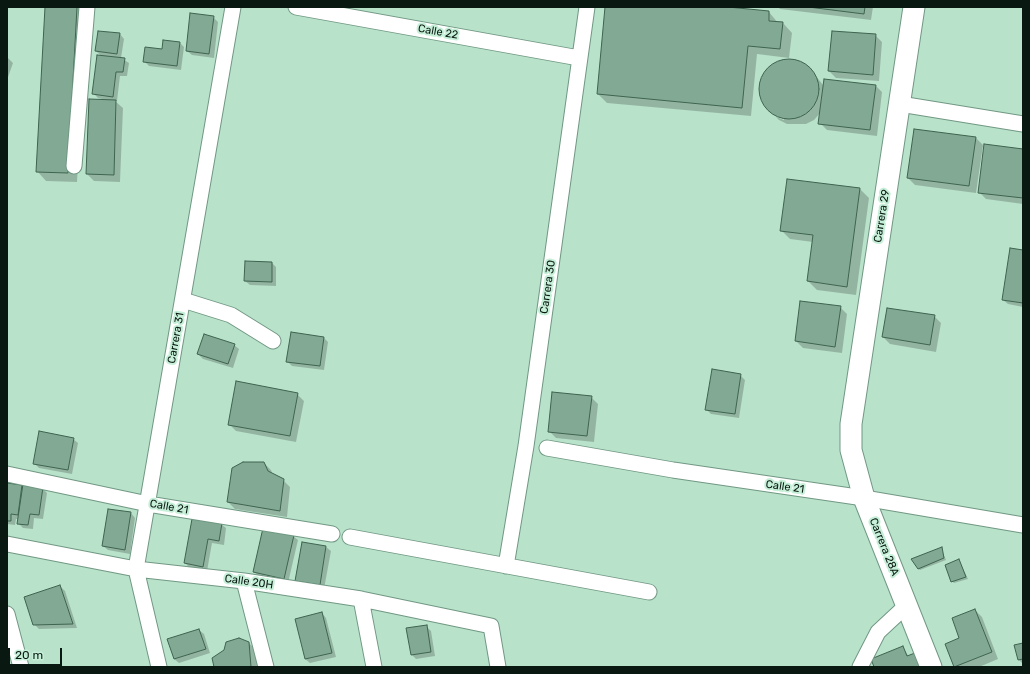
<!DOCTYPE html>
<style>
body{margin:0}
#map{position:relative;width:1030px;height:674px;overflow:hidden;background:#b9e2cb;font-family:Rubik,sans-serif}
canvas{display:block}
.frame{position:absolute;inset:0;border:8px solid #091811;pointer-events:none}
.scale{position:absolute;left:8px;top:648px;width:54px;height:18px;box-sizing:border-box;border:2px solid #091811;border-top:0;padding-left:5px;font-size:12px;line-height:14px;white-space:nowrap;color:#091811;-webkit-text-stroke:3px #c6efd8;paint-order:stroke}
</style>
<div id="map">
<canvas width="1030" height="674"></canvas>
<div class="frame"></div>
<div class="scale">20 m</div>
</div>
<script>
const g = document.querySelector('canvas').getContext('2d');
g.lineJoin = 'round';
function paint(path, color) {
  g.fillStyle = color;
  g.fill(path, 'evenodd');
}
function toPath(rows) {
  const path = new Path2D();
  for (const r of rows) {
    if (r.length === 3) {
      path.moveTo(r[0] + r[2], r[1]);
      path.arc(r[0], r[1], r[2], 0, 2 * Math.PI);
      continue;
    }
    path.moveTo(r[0], r[1]);
    for (let i = 2; i < r.length; i += 2) path.lineTo(r[i], r[i + 1]);
  }
  return path;
}
function strokePath(path, color, width, dash) {
  g.strokeStyle = color;
  g.lineWidth = width;
  g.lineCap = dash ? 'butt' : 'round';
  g.setLineDash(dash || []);
  g.stroke(path);
}
function drawText(font, color, halo, rows, align = 'center') {
  g.font = font + ' Rubik,sans-serif';
  g.lineWidth = 4;
  g.setLineDash([]);
  g.textBaseline = 'middle';
  g.strokeStyle = halo;
  g.fillStyle = color;
  for (const [text, x, y, turn = 0] of rows) {
    g.save();
    g.translate(x, y);
    g.rotate((+turn || 0) * Math.PI / 180);
    g.textAlign = isNaN(turn) ? turn : align;
    if (halo) g.strokeText(text, 0, 0);
    g.fillText(text, 0, 0);
    g.restore();
  }
}
paint(toPath([
 [46,7,86,7,77,182,46,181,37,171],
 [606,7,732,7,732,8,769,12,778,23,783,23,792,33,789,58,757,54,751,116,607,103,598,94],
 [778,7,873,7,871,20,780,9],
 [213,17,218,22,214,58,192,55,187,51],
 [120,34,124,39,121,58,129,63,127,76,120,76,117,101,115,101,123,108,120,182,94,181,87,174,107,100,98,98,94,94,101,56,96,51],
 [875,35,882,42,879,81,836,78,829,71],
 [180,43,184,47,181,70,149,66,144,61],
 [7,57,13,63,7,80],
 [792,60,801,63,809,68,824,86,875,85,882,92,877,136,827,130,820,123,821,112,814,120,806,124,787,124,779,120,776,117,784,120,784,119,771,112,761,98,761,80,765,72,772,65,782,61],
 [976,138,983,145,976,193,915,185,908,178],
 [1023,150,1023,204,986,199,979,192],
 [860,189,869,198,856,295,817,290,808,281,813,242,790,239,781,230],
 [1023,251,1023,307,1008,304,1003,300],
 [272,263,276,267,276,286,250,285,245,281],
 [840,307,847,314,842,353,803,348,796,341],
 [934,316,941,323,936,352,890,344,883,337],
 [324,338,328,342,324,370,292,366,287,361],
 [234,345,239,349,233,368,203,359,198,354],
 [740,375,745,380,739,418,711,414,706,409],
 [297,394,304,401,296,442,236,431,229,424],
 [591,397,598,404,594,442,556,438,549,431],
 [73,439,78,443,72,474,39,468,34,463],
 [264,463,271,470,273,475,283,480,290,487,287,517,235,509,228,502],
 [7,484,42,488,47,493,43,519,34,518,33,529,23,528,18,523,19,519,16,519,15,525,7,524],
 [131,513,135,518,130,554,108,550,103,546],
 [221,524,226,528,224,545,212,543,207,571,190,568,185,563],
 [293,536,298,540,288,583,259,576,254,572],
 [303,543,326,547,331,551,324,589,301,586,296,581],
 [941,549,946,560,920,570,918,568],
 [959,560,968,579,954,583,952,581],
 [60,586,65,591,77,628,39,629,34,624],
 [975,610,982,617,998,659,979,667,955,667,961,638],
 [322,613,326,618,336,657,310,663,305,659],
 [426,626,431,631,435,656,416,659,412,655],
 [199,630,204,634,210,653,179,663,174,659],
 [249,643,256,650,257,667,215,667],
 [1023,644,1023,664,1019,660,1015,646],
 [903,647,909,657,875,667],
 [7,660,9,667,7,667]
]), '#0003');
const building = toPath([
 [45,7,77,7,68,173,36,172,45,7],
 [605,7,728,7,769,11,769,21,783,22,780,49,748,46,742,108,597,94,605,7],
 [808,7,865,7,864,14,808,7],
 [190,13,214,16,209,54,186,51,190,13],
 [98,31,120,33,117,54,95,51,98,31],
 [832,31,876,34,873,75,828,71,832,31],
 [163,40,180,42,177,66,143,62,145,47,162,49,163,40],
 [97,55,125,58,123,72,116,72,113,97,92,94,97,55],
 [789,89,30],
 [824,79,876,85,870,130,818,124,824,79],
 [89,99,116,100,114,175,86,174,89,99],
 [914,129,976,137,969,186,907,178,914,129],
 [984,144,1023,149,1023,198,978,193,984,144],
 [787,179,860,188,847,287,807,281,813,235,780,231,787,179],
 [1010,248,1023,250,1023,303,1002,300,1010,248],
 [245,261,272,262,272,282,244,281,245,261],
 [800,301,841,306,835,347,795,341,800,301],
 [887,308,935,315,930,345,882,337,887,308],
 [291,332,324,337,320,366,286,362,291,332],
 [204,334,235,344,228,364,197,354,204,334],
 [712,369,741,374,735,414,705,410,712,369],
 [236,381,298,393,290,436,228,425,236,381],
 [552,392,592,396,587,436,548,432,552,392],
 [39,431,74,438,68,470,33,464,39,431],
 [243,462,264,462,268,471,284,479,280,511,227,502,232,468,243,462],
 [7,483,22,485,18,515,11,514,11,521,7,521,7,483],
 [23,484,43,487,39,515,30,514,28,525,17,524,23,484],
 [108,509,131,512,125,550,102,546,108,509],
 [192,519,222,523,219,541,208,539,203,567,184,563,192,519],
 [263,528,294,535,284,579,253,572,263,528],
 [302,542,326,546,320,585,295,581,302,542],
 [942,547,944,558,918,569,911,559,942,547],
 [959,559,966,577,951,582,945,565,959,559],
 [60,585,73,624,33,625,24,597,60,585],
 [975,609,992,652,954,667,945,644,959,638,952,618,975,609],
 [322,612,332,653,305,659,295,619,322,612],
 [427,625,431,652,411,655,406,628,427,625],
 [199,629,206,649,174,659,167,639,199,629],
 [239,638,249,642,251,667,214,667,212,658,224,650,226,642,239,638],
 [1023,643,1023,659,1018,660,1014,645,1023,643],
 [903,646,907,656,915,653,921,667,874,667,871,659,903,646]
]);
paint(building, '#82a993');
strokePath(building, '#3e634f', 1);
const street = toPath([
 [296,7,579,58],
 [900,104,1023,124],
 [74,166,87,7],
 [183,300,231,315,273,341],
 [547,448,673,470,864,498,1023,525],
 [7,474,148,504,332,534],
 [350,537,649,592],
 [7,544,136,569,244,581,361,599,491,626,498,667],
 [506,566,526,446,587,7],
 [244,581,266,667],
 [361,599,374,667],
 [7,614,21,667],
 [159,667,136,569,233,7],
 [860,667,878,632,907,605]
]);
const secondary = toPath([
 [914,7,851,424,851,450,864,498,931,667]
]);
strokePath(street, '#719883', 17);
strokePath(secondary, '#719883', 23);
strokePath(street, '#fff', 15);
strokePath(secondary, '#fff', 21);
drawText('11px', '#091811', '#c6efd8', [
 ["Calle 22",438,32,10],
 ["Carrera 29",882,216,-81],
 ["Carrera 30",548,287,-82],
 ["Carrera 31",176,338,-80],
 ["Calle 21",785,487,8],
 ["Calle 21",169,507,10],
 ["Carrera 28A",884,547,68],
 ["Calle 20H",249,582,8]
]);
</script>
